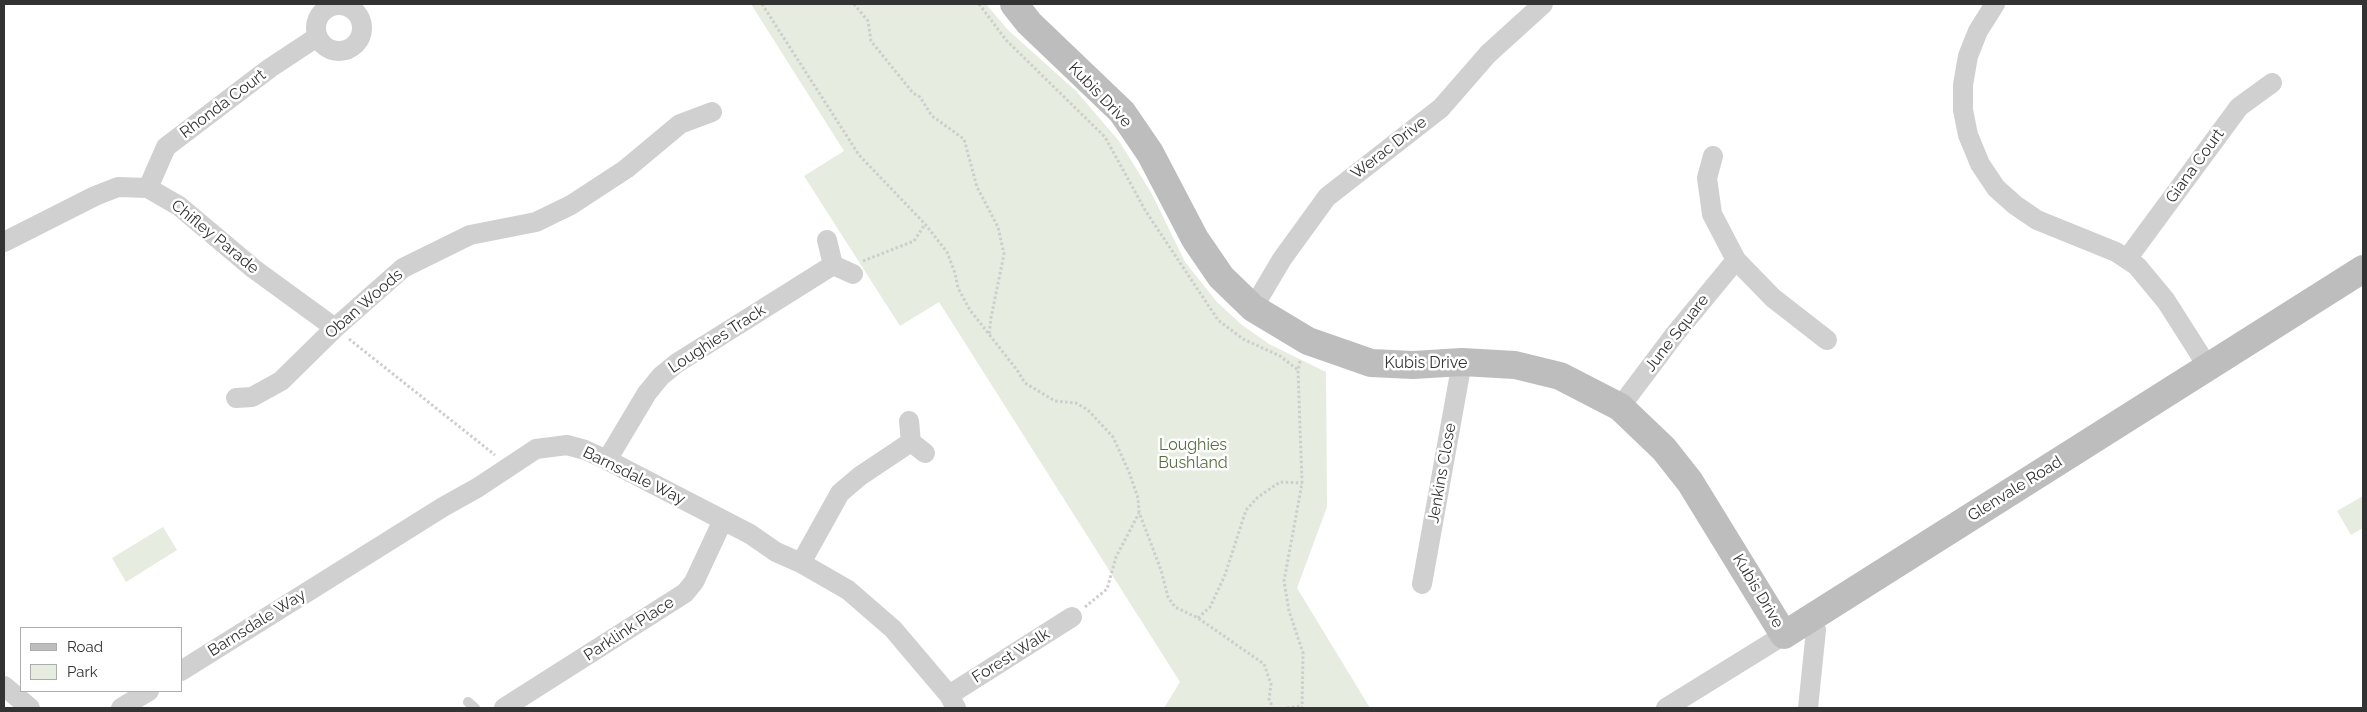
<!DOCTYPE html>
<style>
body{margin:0}
#map{position:relative;width:2367px;height:712px;overflow:hidden;background:#fff;font-family:Raleway,sans-serif}
canvas{display:block}
.frame{position:absolute;inset:0;border:5px solid #333;pointer-events:none}
.legend{position:absolute;left:20px;top:627px;width:162px;height:65px;box-sizing:border-box;background:#fff;border:1px solid #adadad;margin:0;padding:6px 9px;list-style:none;font-size:15px;color:#333}
.legend li{display:flex;align-items:center;gap:10px;height:25px}
.legend b{width:25px;border:1px solid #adadad}
</style>
<div id="map">
<canvas width="2367" height="712"></canvas>
<div class="frame"></div>
<ul class="legend">
<li><b style="height:6px;background:#bdbdbd"></b>Road</li>
<li><b style="height:14px;background:#e6ecdf"></b>Park</li>
</ul>
</div>
<script>
const g = document.querySelector('canvas').getContext('2d');
g.lineJoin = 'round';
function paint(path, color) {
  g.fillStyle = color;
  g.fill(path, 'evenodd');
}
function toPath(rows) {
  const path = new Path2D();
  for (const r of rows) {
    if (r.length === 3) {
      path.moveTo(r[0] + r[2], r[1]);
      path.arc(r[0], r[1], r[2], 0, 2 * Math.PI);
      continue;
    }
    path.moveTo(r[0], r[1]);
    for (let i = 2; i < r.length; i += 2) path.lineTo(r[i], r[i + 1]);
  }
  return path;
}
function strokePath(path, color, width, dash) {
  g.strokeStyle = color;
  g.lineWidth = width;
  g.lineCap = dash ? 'butt' : 'round';
  g.setLineDash(dash || []);
  g.stroke(path);
}
function drawText(font, color, halo, rows, align = 'center') {
  g.font = font + ' Raleway,sans-serif';
  g.lineWidth = 5;
  g.setLineDash([]);
  g.textBaseline = 'middle';
  g.strokeStyle = halo;
  g.fillStyle = color;
  for (const [text, x, y, turn = 0] of rows) {
    g.save();
    g.translate(x, y);
    g.rotate((+turn || 0) * Math.PI / 180);
    g.textAlign = isNaN(turn) ? turn : align;
    if (halo) g.strokeText(text, 0, 0);
    g.fillText(text, 0, 0);
    g.restore();
  }
}
paint(toPath([
 [751,4,986,4,1008,30,1076,91,1119,141,1152,194,1185,262,1217,302,1242,325,1269,344,1326,372,1327,507,1297,588,1370,708,1164,708,1180,682,939,302,900,326,804,176,844,151],
 [2363,496,2363,528,2351,535,2337,511],
 [163,527,177,550,126,582,112,558]
]), '#e6ecdf');
strokePath(toPath([
 [762,4,859,155,925,224,947,252,955,273,958,288,970,310,1017,370,1025,383,1055,401,1076,403,1088,410,1113,437,1129,472,1138,498,1139,512,1161,570,1168,597,1175,607,1198,618,1264,664,1271,684,1269,699,1273,708],
 [854,4,868,21,871,41,913,93,920,97,932,116,964,139,977,187,998,227,1004,254,991,318,989,335],
 [979,4,1006,40,1105,137,1145,210,1218,320,1243,339,1280,356,1298,370],
 [863,261,914,241,925,224],
 [349,339,495,455],
 [1300,361,1298,370,1302,483,1284,581,1289,611,1303,653,1302,708],
 [1085,607,1107,589,1116,557,1139,513],
 [1198,618,1210,607,1225,575,1246,510,1258,497,1280,482,1302,483],
 [1287,708,1302,706]
]), '#cdcdcd', 3, [2.5, 2.5]);
strokePath(toPath([
 [468,702,475,708]
]), '#d0d0d0', 10);
strokePath(toPath([
 [1995,4,1978,31,1968,56,1963,85,1963,110,1968,135,1980,164,1996,188,2015,205,2037,220,2116,252,2137,266,2166,301,2208,367],
 [339,28,23],
 [1713,156,1707,178,1712,214,1736,260,1773,298,1827,340],
 [148,188,166,147,270,68,317,37],
 [827,240,833,265,853,274],
 [4,242,95,196,118,187,148,188,179,206,254,269,335,328],
 [2127,259,2239,107,2272,83],
 [1253,308,1282,259,1327,197,1441,108,1488,54,1543,4],
 [236,398,252,397,281,381,335,328,403,268,470,235,536,222,571,205,626,169,680,124,712,112],
 [1620,407,1675,334,1736,260],
 [909,421,911,442,925,453],
 [607,460,647,393,661,376,677,363,833,265],
 [801,563,840,493,860,476,911,442],
 [1422,584,1462,362],
 [181,671,443,507,477,488,536,449,567,445,585,450,607,460,750,534,776,552,801,563,848,590,893,629,949,695,956,708],
 [4,686,30,708],
 [949,695,1072,617],
 [121,708,149,691],
 [504,708,685,593,694,582,723,520],
 [1666,708,1784,635],
 [1808,708,1816,630,1810,619]
]), '#d0d0d0', 20);
strokePath(toPath([
 [1014,4,1029,23,1122,112,1150,153,1195,239,1221,277,1253,308,1308,341,1371,363,1413,365,1462,362,1515,365,1560,376,1620,407,1664,449,1690,482,1784,635,2363,269]
]), '#bdbdbd', 28);
drawText('16px', '#333', '#fff', [
 ["Kubis Drive",1100,95,46],
 ["Rhonda Court",223,104,-37],
 ["Werac Drive",1389,148,-38],
 ["Giana Court",2195,166,-54],
 ["Chifley Parade",215,237,39],
 ["Oban Woods",364,304,-41],
 ["June Square",1677,333,-52],
 ["Loughies Track",717,339,-33],
 ["Kubis Drive",1426,363],
 ["Jenkins Close",1442,473,-80],
 ["Barnsdale Way",634,476,26],
 ["Glenvale Road",2015,489,-32],
 ["Kubis Drive",1758,591,59],
 ["Barnsdale Way",257,623,-32],
 ["Parklink Place",629,629,-33],
 ["Forest Walk",1011,656,-32]
]);
drawText('16px', '#56703f', '#fff', [
 ["Loughies",1193,445],
 ["Bushland",1193,463]
]);
</script>
